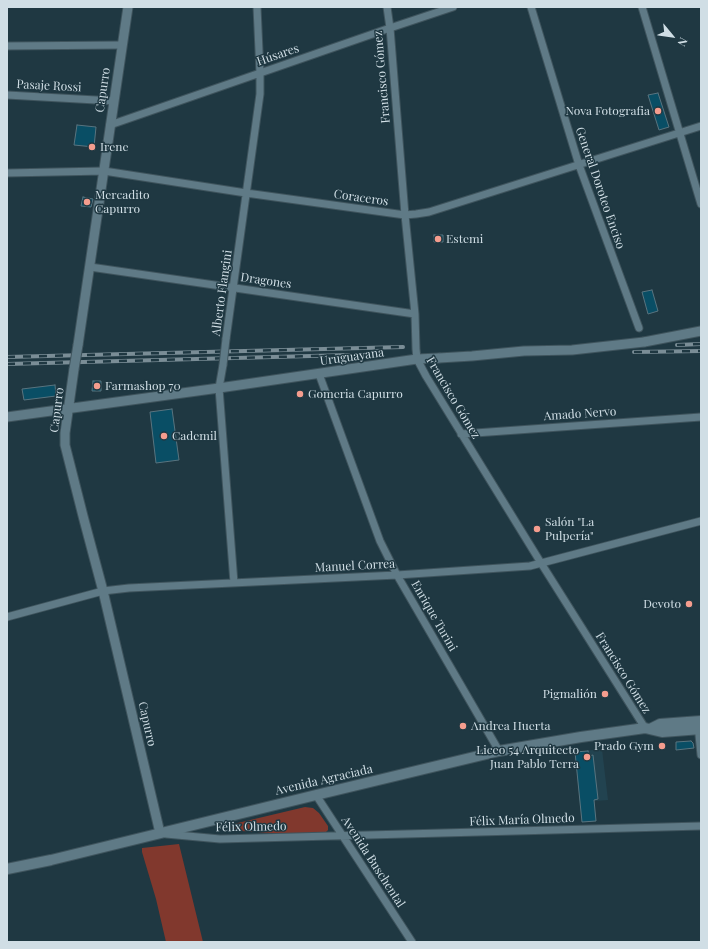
<!DOCTYPE html>
<meta charset="utf-8">
<style>
body{margin:0}
#map{position:relative;width:708px;height:949px;overflow:hidden;background:#1f3842;font-family:"Playfair Display",serif}
canvas{display:block}
.frame{position:absolute;inset:0;border:8px solid #d0dee5;pointer-events:none}
.north{position:absolute;left:652px;top:16px;width:40px;height:40px;-webkit-text-stroke:3px #1f3842;paint-order:stroke;rotate:119deg;font-size:11px;font-weight:700;line-height:16px;text-align:center;color:#d0dee5}
.north::after{content:'';display:block;margin:auto;width:14px;height:18px;background:#d0dee5;clip-path:polygon(50% 0,100% 100%,50% 72%,0 100%)}
</style>
<div id="map">
<canvas width="708" height="949"></canvas>
<div class="frame"></div>
<div class="north">N</div>
</div>
<script>
const g = document.querySelector('canvas').getContext('2d');
g.lineJoin = 'round';
function paint(path, color) {
  g.fillStyle = color;
  g.fill(path, 'evenodd');
}
function toPath(rows) {
  const path = new Path2D();
  for (const r of rows) {
    path.moveTo(r[0], r[1]);
    for (let i = 2; i < r.length; i += 2) path.lineTo(r[i], r[i + 1]);
  }
  return path;
}
function strokePath(path, color, width, dash) {
  g.strokeStyle = color;
  g.lineWidth = width;
  g.lineCap = dash ? 'butt' : 'round';
  g.setLineDash(dash || []);
  g.stroke(path);
}
function drawText(font, color, halo, rows, align = 'center') {
  g.font = font + ' "Playfair Display",serif';
  g.lineWidth = 3;
  g.setLineDash([]);
  g.textBaseline = 'middle';
  g.strokeStyle = halo;
  g.fillStyle = color;
  for (const [text, x, y, turn = 0] of rows) {
    g.save();
    g.translate(x, y);
    g.rotate((+turn || 0) * Math.PI / 180);
    g.textAlign = isNaN(turn) ? turn : align;
    if (halo) g.strokeText(text, 0, 0);
    g.fillText(text, 0, 0);
    g.restore();
  }
}
paint(toPath([
 [602,749,608,800,594,801,596,821,582,822,575,752]
]), '#224350');
paint(toPath([
 [305,807,313,808,319,813,328,826,328,830,326,832,324,833,272,833,226,830,224,828,225,826],
 [179,844,203,942,166,942,156,899,142,852,142,848]
]), '#81382d');
const building = toPath([
 [658,93,669,127,659,130,648,95,658,93],
 [77,125,96,127,94,147,74,145,77,125],
 [83,197,93,199,91,207,81,206,83,197],
 [434,235,443,235,443,242,434,242,434,235],
 [652,290,658,311,648,314,642,292,652,290],
 [93,381,101,381,101,391,92,391,93,381],
 [55,385,56,396,24,400,22,389,55,385],
 [172,409,179,460,156,463,150,412,172,409],
 [691,741,693,743,694,748,676,750,676,742,691,741],
 [588,751,589,756,593,755,598,799,594,800,596,821,582,822,575,752,588,751]
]);
paint(building, '#094e65');
strokePath(building, '#59747f', 1);
const minor = toPath([
 [387,7,390,28,405,215,415,314,416,349,417,359,426,376,541,563,645,728],
 [531,7,579,165,639,328],
 [642,7,701,204],
 [7,46,122,45],
 [7,95,114,101],
 [110,125,390,28,453,7],
 [7,173,104,171,246,193,405,215,416,214,429,212,701,126],
 [90,267,415,314],
 [226,339,260,94,260,73,257,7],
 [223,365,219,388,234,583],
 [319,374,380,541,397,575,499,751],
 [461,434,701,417],
 [7,617,103,591,129,588,397,575,530,566,701,521],
 [698,725,701,755],
 [316,795,412,942],
 [166,834,220,839,701,826]
]);
const tertiary = toPath([
 [644,342,701,331],
 [78,345,128,7],
 [74,369,65,433,65,445,83,516,103,591,160,833],
 [7,417,219,388,417,359,439,358]
]);
const secondary = toPath([
 [650,729,660,724,701,721],
 [7,869,51,860,316,795,499,751,581,737,645,728,662,732,701,729]
]);
strokePath(minor, '#3f545d', 9);
strokePath(tertiary, '#3f545d', 11);
strokePath(secondary, '#3f545d', 12);
strokePath(minor, '#5f7a86', 7);
strokePath(tertiary, '#5f7a86', 9);
strokePath(secondary, '#5f7a86', 10);
const rail = toPath([
 [677,345,701,344],
 [634,352,701,351],
 [7,357,403,347],
 [7,364,349,355]
]);
strokePath(rail, '#7a8d96', 4);
strokePath(rail, '#1f3842', 2.5, [8]);
const minorBridge = toPath([
 [223,365,226,339]
]);
const tertiaryBridge = toPath([
 [439,358,472,356,524,351,572,350,644,342],
 [74,369,78,345]
]);
strokePath(minorBridge, '#3f545d', 9, []);
strokePath(tertiaryBridge, '#3f545d', 11, []);
strokePath(minorBridge, '#5f7a86', 7);
strokePath(tertiaryBridge, '#5f7a86', 9);
for (const [x, y, r, color] of [
 [658,111,4,"#f59d8e"],
 [92,147,4,"#f59d8e"],
 [87,202,4,"#f59d8e"],
 [438,239,4,"#f59d8e"],
 [97,386,4,"#f59d8e"],
 [300,394,4,"#f59d8e"],
 [164,436,4,"#f59d8e"],
 [537,529,4,"#f59d8e"],
 [689,604,4,"#f59d8e"],
 [605,694,4,"#f59d8e"],
 [463,726,4,"#f59d8e"],
 [662,746,4,"#f59d8e"],
 [587,757,4,"#f59d8e"]
]) {
  const dot = new Path2D();
  dot.arc(x, y, r, 0, 2 * Math.PI);
  g.fillStyle = color;
  g.fill(dot);
  strokePath(dot, '#1f3842', 1.5);
}
drawText('12px', '#d0dee5', '#1f3842', [
 ["Húsares",278,55,-19],
 ["Francisco Gómez",382,77,-95],
 ["Pasaje Rossi",49,86,3],
 ["Capurro",103,90,-82],
 ["General Doroteo Enciso",600,188,71],
 ["Coraceros",361,198,8],
 ["Dragones",266,281,8],
 ["Alberto Flangini",222,293,-82],
 ["Uruguayana",352,357,-8],
 ["Francisco Gómez",453,398,59],
 ["Capurro",57,410,-83],
 ["Amado Nervo",580,414,-4],
 ["Manuel Correa",355,566,-3],
 ["Enrique Turini",434,616,60],
 ["Francisco Gómez",623,673,58],
 ["Capurro",147,724,77],
 ["Avenida Agraciada",324,780,-13],
 ["Félix María Olmedo",522,820,-2],
 ["Félix Olmedo",251,827,-1],
 ["Avenida Buschental",373,862,57]
]);
drawText('12px', '#d0dee5', '#1f3842', [
 ["Nova Fotografia",650,111,"right"],
 ["Irene",100,147],
 ["Mercadito",95,195],
 ["Capurro",95,209],
 ["Estemi",446,239],
 ["Farmashop 70",105,386],
 ["Gomeria Capurro",308,394],
 ["Cademil",172,436],
 ["Salón \"La",545,522],
 ["Pulpería\"",545,536],
 ["Devoto",681,604,"right"],
 ["Pigmalión",597,694,"right"],
 ["Andrea Huerta",471,726],
 ["Prado Gym",654,746,"right"],
 ["Liceo 54 Arquitecto",579,750,"right"],
 ["Juan Pablo Terra",579,764,"right"]
], 'left');
</script>
